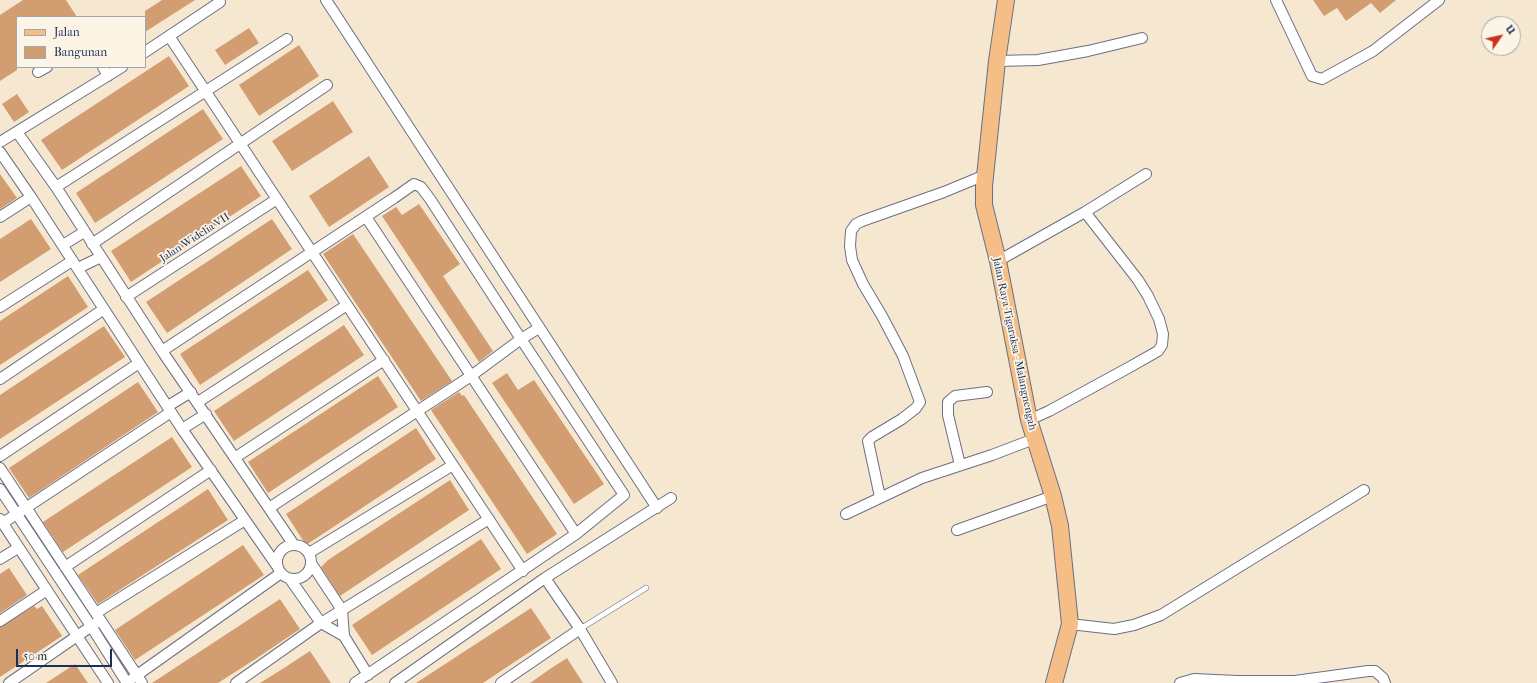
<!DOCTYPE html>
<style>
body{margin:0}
#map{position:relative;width:1537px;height:683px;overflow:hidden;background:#f6e8d0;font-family:"IM FELL French Canon",serif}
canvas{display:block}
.legend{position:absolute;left:16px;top:16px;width:130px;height:52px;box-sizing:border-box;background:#fcf5e5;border:1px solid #a2a6af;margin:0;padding:5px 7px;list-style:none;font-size:12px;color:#1b2f5e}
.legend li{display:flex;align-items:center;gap:8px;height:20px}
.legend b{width:20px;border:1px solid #a2a6af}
.north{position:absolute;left:1481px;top:16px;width:40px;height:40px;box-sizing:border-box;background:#fcf5e5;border:1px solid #a2a6af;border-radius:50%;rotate:56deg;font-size:11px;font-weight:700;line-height:16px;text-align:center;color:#1b2f5e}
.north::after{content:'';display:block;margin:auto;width:14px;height:18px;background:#c8321e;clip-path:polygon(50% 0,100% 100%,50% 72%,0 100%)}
.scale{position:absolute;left:16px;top:649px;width:96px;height:18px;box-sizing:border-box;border:2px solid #1b2f5e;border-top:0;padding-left:5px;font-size:12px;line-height:14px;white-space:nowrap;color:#1b2f5e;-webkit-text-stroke:3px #fcf5e5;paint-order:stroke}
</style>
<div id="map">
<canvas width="1537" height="683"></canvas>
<ul class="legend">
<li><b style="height:5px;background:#f6be87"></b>Jalan</li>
<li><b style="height:11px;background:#d39d72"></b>Bangunan</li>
</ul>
<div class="north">U</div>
<div class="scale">50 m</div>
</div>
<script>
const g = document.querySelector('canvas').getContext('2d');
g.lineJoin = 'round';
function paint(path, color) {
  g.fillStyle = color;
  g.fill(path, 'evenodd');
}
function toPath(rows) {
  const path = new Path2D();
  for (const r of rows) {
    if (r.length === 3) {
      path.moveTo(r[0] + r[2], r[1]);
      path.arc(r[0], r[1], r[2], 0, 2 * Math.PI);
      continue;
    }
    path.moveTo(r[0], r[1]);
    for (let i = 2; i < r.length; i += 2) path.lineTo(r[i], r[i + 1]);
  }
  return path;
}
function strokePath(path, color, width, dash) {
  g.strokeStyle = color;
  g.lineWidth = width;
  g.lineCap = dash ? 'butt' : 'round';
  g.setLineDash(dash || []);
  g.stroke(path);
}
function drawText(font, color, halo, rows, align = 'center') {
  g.font = font + ' "IM FELL French Canon",serif';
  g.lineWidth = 3.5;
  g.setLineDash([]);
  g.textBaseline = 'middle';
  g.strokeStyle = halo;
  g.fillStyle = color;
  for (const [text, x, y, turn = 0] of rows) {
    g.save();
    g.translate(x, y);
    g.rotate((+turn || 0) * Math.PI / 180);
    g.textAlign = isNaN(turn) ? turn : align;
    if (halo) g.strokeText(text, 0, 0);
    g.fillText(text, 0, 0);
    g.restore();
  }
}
paint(toPath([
 [23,0,66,0,77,17,17,17,17,70,0,81,0,15],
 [162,0,195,0,145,32,145,11],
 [1313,0,1396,0,1380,13,1371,3,1346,21,1337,8,1324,16],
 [249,28,259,43,225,65,215,50],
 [299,45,319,76,259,116,239,85],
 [169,56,189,86,62,170,41,140],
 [17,94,29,112,14,122,2,104],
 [333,101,353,132,292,171,272,141],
 [203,109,223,139,95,223,76,193],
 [369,156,389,187,329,227,309,196],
 [241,166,261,196,131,282,111,251],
 [0,174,17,198,0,209],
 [419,204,460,264,443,276,493,351,479,362,382,216,396,207,402,215],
 [31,219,51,249,0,282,0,239],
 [272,219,292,249,167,333,146,302],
 [353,234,452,381,421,401,323,254],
 [308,270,328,300,200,385,180,354],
 [68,276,88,307,0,365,0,321],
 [344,325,364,355,234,441,214,411],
 [104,326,125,357,0,439,0,395],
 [507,373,518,390,534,380,604,484,574,504,492,383],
 [378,376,398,407,268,493,248,462],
 [138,382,158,412,29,498,9,468],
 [459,392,462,396,464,395,557,534,527,554,431,410],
 [416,428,436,459,306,545,286,514],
 [172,437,192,467,63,552,43,522],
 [450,480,469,510,340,596,321,567,328,560],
 [208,489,228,520,98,604,78,575],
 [481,539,501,569,372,655,352,625],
 [243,545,264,575,135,660,115,630],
 [9,568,27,595,0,613,0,574],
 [280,599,300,629,257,658,218,683,152,683],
 [34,606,37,609,42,606,62,636,0,677,0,627],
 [531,608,551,638,516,661,483,683,416,683],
 [310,651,331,683,260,683,284,668],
 [567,658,583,683,530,683,550,669],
 [75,664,88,683,46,683]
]), '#d39d72');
const lane = toPath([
 [580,629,646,588]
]);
const street = toPath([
 [326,0,657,508],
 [1276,0,1312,76,1322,79,1373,51,1439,0],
 [169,36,523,571],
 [145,52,220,2],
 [997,61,1038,60,1088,51,1142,38],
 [103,67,108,76],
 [38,72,47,67],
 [17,132,56,187,162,351,294,545],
 [0,142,122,67],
 [0,152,31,197,182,429,277,566],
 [56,187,287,39],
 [0,217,31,197],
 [366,217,576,534],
 [92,244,327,85],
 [63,245,84,232],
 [998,261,1085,212,1146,174],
 [78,268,101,257],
 [126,297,277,199],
 [0,307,72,261],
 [162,351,394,198,414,184,421,187,430,199,521,339,539,328],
 [0,379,104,309],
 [198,402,347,305],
 [168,406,191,392],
 [1029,420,1049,411,1128,368,1158,351,1162,345,1163,334,1159,319,1148,296,1138,280,1085,212],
 [182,429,206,414],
 [0,456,139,363],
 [236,457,384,360],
 [960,465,948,415,948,402,955,396,987,392],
 [0,468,142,683],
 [0,489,91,626,127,683],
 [880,497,868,441,872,437,902,419,916,408,920,402,903,356,882,316,863,284,852,260,850,246,851,231,856,224,862,221,944,192,985,175],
 [269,508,471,376,521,339,624,495,576,534,355,683],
 [846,514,922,478,992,455,1034,439],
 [0,519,108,683],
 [3,523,171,412],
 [957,530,1053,496],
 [294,562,17],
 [309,553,453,465],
 [0,559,18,548],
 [311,563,342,610,344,636],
 [65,567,211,470],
 [545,578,580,629,612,683],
 [290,579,321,623,344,636,368,675],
 [96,613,245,520],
 [0,621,47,590],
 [1070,624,1114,629,1134,625,1161,615,1364,490],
 [133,678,281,573],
 [9,683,96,623],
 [236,683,321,623,489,519],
 [395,683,545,578,671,498],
 [501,683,580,629],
 [1180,683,1194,679,1237,681,1295,681,1368,671,1375,671,1383,678,1385,683]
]);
const primary = toPath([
 [1006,0,997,61,984,186,984,205,998,261,1029,420,1053,496,1060,526,1070,624,1054,683]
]);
strokePath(lane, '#687086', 6);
strokePath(street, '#687086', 12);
strokePath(primary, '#687086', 18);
strokePath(lane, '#fff', 5);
strokePath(street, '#fff', 10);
strokePath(primary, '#f6be87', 16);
drawText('11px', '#1b2f5e', '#fcf5e5', [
 ["Jalan Widelia VII",195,238,-33],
 ["Jalan Raya Tigaraksa - Malangnengah",1014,344,78]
]);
</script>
